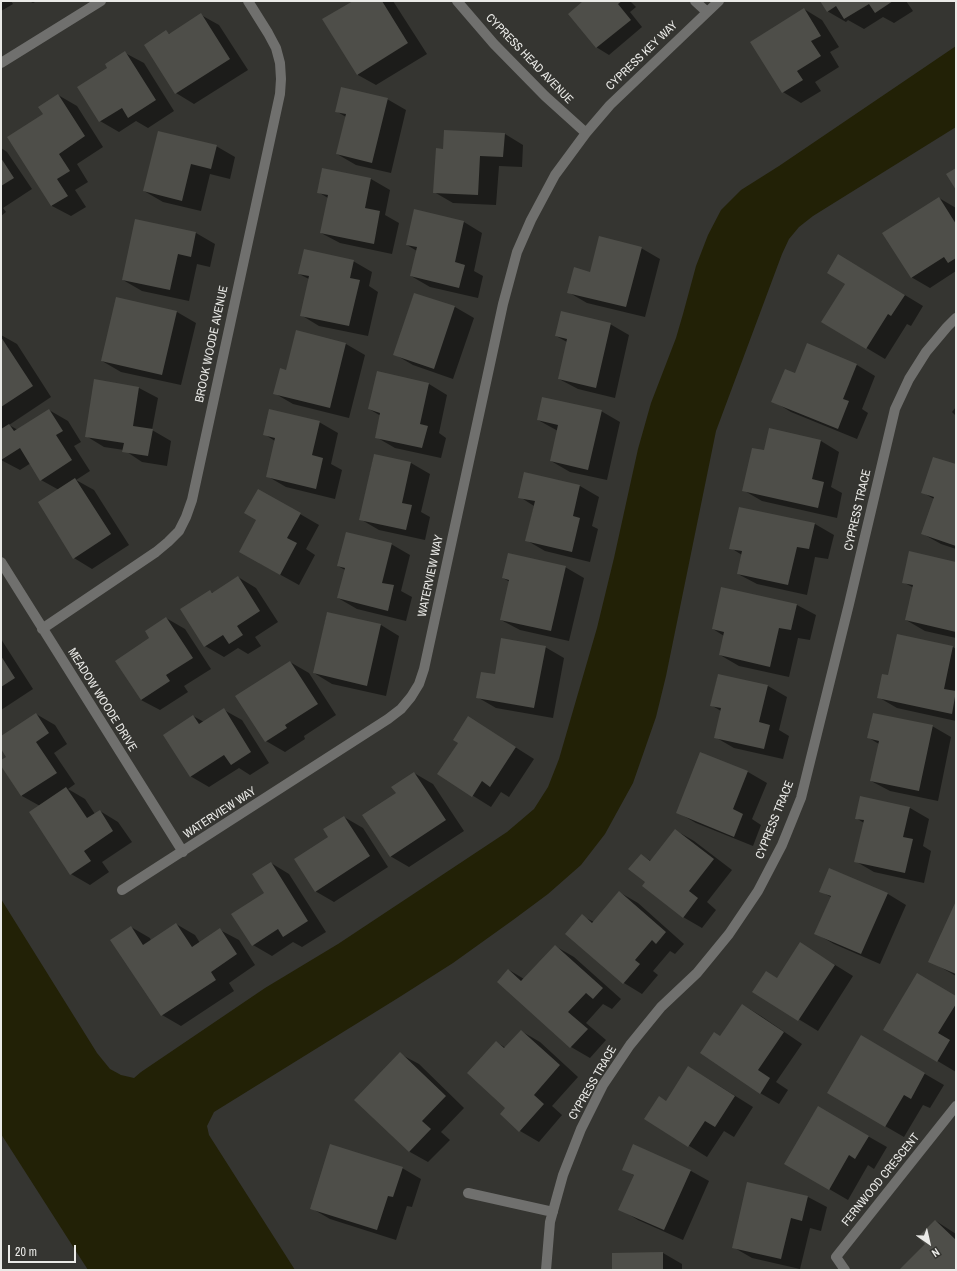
<!DOCTYPE html>
<style>
body{margin:0}
#map{position:relative;width:957px;height:1271px;overflow:hidden;background:#353531;font-family:"Archivo Narrow",sans-serif}
canvas{display:block}
.frame{position:absolute;inset:0;border:2px solid #eaeae7;pointer-events:none}
.north{position:absolute;left:909px;top:1223px;width:40px;height:40px;-webkit-text-stroke:3px #353531;paint-order:stroke;rotate:146deg;font-size:11px;font-weight:700;line-height:16px;text-align:center;color:#eaeae7}
.north::after{content:'';display:block;margin:auto;width:14px;height:18px;background:#eaeae7;clip-path:polygon(50% 0,100% 100%,50% 72%,0 100%)}
.scale{position:absolute;left:8px;top:1245px;width:68px;height:18px;box-sizing:border-box;border:2px solid #eaeae7;border-top:0;padding-left:5px;font-size:12px;line-height:14px;white-space:nowrap;color:#eaeae7;-webkit-text-stroke:3px #353531;paint-order:stroke}
</style>
<div id="map">
<canvas width="957" height="1271"></canvas>
<div class="frame"></div>
<div class="north">N</div>
<div class="scale">20 m</div>
</div>
<script>
const g = document.querySelector('canvas').getContext('2d');
g.lineJoin = 'round';
function paint(path, color) {
  g.fillStyle = color;
  g.fill(path, 'evenodd');
}
function toPath(rows) {
  const path = new Path2D();
  for (const r of rows) {
    path.moveTo(r[0], r[1]);
    for (let i = 2; i < r.length; i += 2) path.lineTo(r[i], r[i + 1]);
  }
  return path;
}
function strokePath(path, color, width, dash) {
  g.strokeStyle = color;
  g.lineWidth = width;
  g.lineCap = dash ? 'butt' : 'round';
  g.setLineDash(dash || []);
  g.stroke(path);
}
function drawText(font, color, halo, rows, align = 'center') {
  g.font = font + ' "Archivo Narrow",sans-serif';
  g.lineWidth = 3;
  g.setLineDash([]);
  g.textBaseline = 'middle';
  g.strokeStyle = halo;
  g.fillStyle = color;
  for (const [text, x, y, turn = 0] of rows) {
    g.save();
    g.translate(x, y);
    g.rotate((+turn || 0) * Math.PI / 180);
    g.textAlign = isNaN(turn) ? turn : align;
    if (halo) g.strokeText(text, 0, 0);
    g.fillText(text, 0, 0);
    g.restore();
  }
}
paint(toPath([
 [956,46,956,127,813,216,799,227,789,239,782,254,716,431,666,676,656,717,633,783,605,834,581,865,548,894,513,920,453,963,398,998,214,1112,207,1126,209,1135,295,1270,88,1270,1,1134,1,899,97,1053,110,1069,121,1075,134,1078,141,1072,265,988,338,944,507,832,534,809,548,787,559,759,597,628,614,558,638,449,651,403,676,338,683,314,696,266,708,235,721,210,741,190,779,166]
]), '#222106');
paint(toPath([
 [1,1,11,1,13,4,1,11],
 [29,1,37,1,33,3],
 [354,1,393,1,427,54,376,85,358,75],
 [585,1,630,1,636,7,630,12,642,27,609,55,596,47],
 [821,1,906,1,913,11,894,23,883,17,864,29,848,20,846,22,827,11],
 [804,9,822,20,839,47,830,52,839,67,815,82,821,91,801,103,783,92],
 [201,15,219,25,248,70,194,104,176,93,166,32,170,34],
 [125,53,144,63,174,111,148,128,136,121,119,132,100,121,108,69],
 [58,95,77,106,103,147,77,164,88,182,75,190,86,207,71,216,52,206,8,137,44,114],
 [387,99,406,110,391,173,356,165,337,154,346,117,336,111],
 [505,134,523,145,522,167,499,166,496,205,453,203,434,192],
 [216,146,235,157,230,179,210,174,201,211,163,202,144,191],
 [1,148,7,152,32,189,3,208,6,212,1,216],
 [322,169,371,179,390,190,385,215,399,223,392,254,340,243,321,233,328,198,318,192],
 [939,198,956,208,956,271,930,288,911,277],
 [136,220,196,233,215,244,210,267,197,264,189,301,142,291,123,280],
 [464,222,482,233,474,271,483,276,478,298,430,287,411,276,417,251,407,245],
 [641,248,660,259,645,317,587,303,568,292,591,273],
 [353,261,372,272,369,286,378,292,368,336,319,326,301,315,309,279,299,274],
 [857,266,923,306,911,326,907,324,885,359,823,322],
 [414,294,455,307,474,318,453,379,413,365,394,354],
 [117,298,177,312,196,323,181,385,121,372,102,361],
 [610,324,629,335,615,398,578,389,559,379,567,342,556,336],
 [296,332,346,344,365,355,349,418,293,404,274,393,287,371],
 [1,335,17,344,51,397,9,425,18,430,49,410,68,421,81,442,74,446,90,471,76,480,94,490,129,545,92,569,74,558,59,490,41,480,31,463,20,470,1,460],
 [857,365,875,376,862,409,868,413,857,439,791,412,773,401,795,374],
 [95,380,139,388,158,398,152,430,171,441,167,466,142,462,124,450,104,447,86,436],
 [429,384,447,395,439,433,446,438,441,458,395,448,376,437,381,416,369,409],
 [956,407,956,416,952,412],
 [601,411,620,422,607,480,570,472,551,461,558,431,538,420],
 [319,422,338,433,331,464,342,470,335,499,286,487,267,476,275,441,264,434],
 [821,441,839,452,831,487,842,493,837,518,762,501,743,490,765,452],
 [374,455,411,463,430,474,421,512,430,517,425,540,379,530,360,519],
 [934,458,956,465,956,549,941,544,923,534,934,499,922,492],
 [525,473,580,486,599,497,592,526,598,529,590,562,545,551,526,540,534,506,520,497],
 [740,508,815,524,834,535,828,559,815,557,807,595,757,584,738,574,742,555,731,548],
 [300,514,319,525,306,549,315,555,299,585,259,563],
 [391,544,410,555,401,591,412,597,406,621,357,609,338,598,345,570,338,566],
 [956,563,956,638,925,631,906,620,914,588,903,582],
 [565,567,584,578,569,641,520,630,501,620,510,582,503,578],
 [238,577,256,588,278,622,255,637,261,646,248,654,238,648,224,657,205,646,210,591,213,593],
 [722,588,797,605,816,615,810,640,798,638,789,677,739,666,720,655,724,636,713,629],
 [327,613,381,625,399,636,386,696,332,684,314,673],
 [166,618,185,629,211,669,184,686,188,692,160,710,141,700,151,638],
 [1,639,33,689,1,710],
 [545,647,564,658,553,718,496,708,477,697,496,675],
 [953,647,956,649,956,721,897,708,878,697,889,676],
 [290,662,309,673,336,715,304,736,305,739,285,752,266,741],
 [718,675,768,686,787,697,779,730,789,736,783,759,734,748,715,737,721,711,711,705],
 [224,710,242,720,269,763,250,775,239,768,209,787,190,776,193,716,204,722],
 [36,714,55,725,67,744,54,753,75,784,68,789,85,799,95,814,100,811,118,822,132,842,102,862,109,872,90,885,71,874,40,806,22,796,1,764,1,762,8,757,1,747,1,737],
 [468,717,534,759,509,797,501,792,491,807,438,774,459,742],
 [932,726,951,737,938,801,890,791,871,781,879,744,869,738],
 [701,754,748,772,767,783,752,819,761,825,753,846,696,823,677,812],
 [414,773,433,784,464,831,409,867,390,856,397,793],
 [861,797,910,808,929,819,923,846,931,851,924,883,874,872,855,861,864,823,856,818],
 [344,817,363,828,388,867,334,902,315,891,330,837],
 [675,830,694,841,732,870,707,902,716,910,702,928,683,917,647,882,641,855,651,861],
 [271,863,289,874,326,932,302,947,293,942,272,956,253,945,265,893],
 [830,869,888,894,906,905,880,964,834,944,815,933,831,897,820,891],
 [619,892,638,903,684,944,675,954,670,951,653,971,658,975,642,994,624,983,582,916,594,922],
 [956,903,956,976,930,961],
 [176,924,195,935,200,943,220,930,239,940,255,965,229,983,234,991,181,1026,162,1015,131,927,150,938,151,941],
 [555,946,574,957,621,999,612,1009,603,1004,586,1023,606,1040,590,1058,571,1047,499,982,509,970,524,979],
 [819,955,853,976,818,1031,754,992],
 [956,997,956,1072,884,1029],
 [743,1005,761,1016,802,1044,776,1082,788,1090,779,1104,760,1093,721,1037],
 [521,1031,540,1042,578,1077,552,1106,562,1115,539,1142,520,1131,501,1114,507,1108,496,1042,506,1048],
 [861,1037,944,1085,930,1108,923,1105,904,1137,828,1093],
 [400,1054,419,1064,464,1108,441,1132,450,1140,428,1162,410,1152,355,1100],
 [689,1067,753,1107,734,1137,724,1131,707,1157,646,1119,666,1102],
 [818,1108,887,1147,874,1169,868,1165,848,1200,786,1164],
 [402,1168,421,1179,412,1207,407,1206,396,1240,330,1219,311,1208],
 [623,1169,691,1171,709,1181,683,1240,638,1220,620,1209,635,1176],
 [808,1197,827,1207,821,1231,810,1228,800,1269,752,1258,733,1247],
 [936,1221,956,1234,956,1270,900,1270,926,1245],
 [663,1253,682,1264,682,1270,613,1270]
]), '#0007');
paint(toPath([
 [353,1,382,1,408,43,357,75,322,19],
 [583,1,622,1,618,4,631,20,596,48,568,14],
 [820,1,893,1,875,13,869,4,844,19,836,6,827,12],
 [804,8,821,36,811,41,821,56,797,71,803,80,782,93,750,42],
 [201,13,230,59,175,94,144,45,166,30,169,34],
 [125,51,156,100,128,118,122,108,99,122,77,87,107,68,105,64],
 [341,87,388,98,372,163,336,154,346,114,335,112],
 [58,94,85,136,59,154,70,171,57,179,68,196,51,206,7,137,43,114,38,107],
 [444,130,505,133,503,157,480,156,478,195,433,193,436,148,443,149],
 [158,131,217,145,211,169,191,164,182,201,143,191],
 [1,158,14,178,1,186],
 [322,168,371,178,365,208,380,211,374,244,320,233,328,195,317,193],
 [956,168,956,190,946,174],
 [939,197,956,224,956,258,948,263,944,257,911,278,882,233],
 [414,209,464,221,455,262,465,265,459,288,410,276,417,247,406,245],
 [135,219,196,232,191,257,178,254,170,290,122,280],
 [599,236,642,247,626,307,567,293,574,267,590,272],
 [304,249,354,260,350,278,360,280,349,326,300,316,309,276,298,274],
 [838,254,905,295,891,316,888,314,866,349,821,322,845,284,827,273],
 [414,293,455,306,434,369,393,355],
 [116,297,177,311,162,375,101,361],
 [561,311,611,323,596,388,558,379,567,339,555,336],
 [296,330,346,343,330,408,273,394,280,368,286,370],
 [1,337,33,386,1,407],
 [807,343,857,364,843,399,849,401,838,429,771,402,785,369,795,373],
 [377,371,429,383,420,424,428,426,422,448,375,438,380,413,368,409],
 [94,379,139,387,133,426,153,429,148,456,122,452,124,443,85,437],
 [542,397,602,410,588,470,550,461,558,425,537,420],
 [49,409,63,431,56,435,72,460,40,481,20,448,1,460,1,429,9,424,14,431],
 [269,409,320,421,312,455,323,458,316,489,266,477,275,438,263,435],
 [769,428,821,440,812,479,824,482,818,508,742,491,752,448,764,450],
 [374,454,411,462,402,503,412,505,406,530,359,520],
 [933,457,956,464,955,474,956,474,956,546,921,534,934,497,921,493],
 [524,472,580,485,573,516,580,518,572,552,525,541,535,501,518,498],
 [75,478,111,534,73,559,38,502],
 [258,489,301,513,287,538,297,543,280,575,239,552,256,520,244,513],
 [739,507,815,523,809,549,797,547,788,585,737,574,742,551,729,549],
 [346,532,392,543,382,583,394,585,388,611,337,598,345,568,337,566],
 [909,551,956,562,956,632,905,620,913,585,902,583],
 [508,553,566,566,551,631,500,620,509,580,502,578],
 [238,576,260,611,237,626,243,635,229,644,223,635,204,647,180,609,210,590,212,593],
 [721,587,797,604,791,630,779,628,770,667,719,655,724,632,712,629],
 [327,612,381,624,367,686,313,673],
 [166,617,193,658,166,675,170,681,141,700,115,661,149,638,145,631],
 [897,634,953,646,944,689,956,691,952,714,877,698,882,674,888,675],
 [501,638,546,646,534,708,476,698,481,672,495,674],
 [1,656,15,678,1,687],
 [290,661,318,704,285,725,287,728,265,742,235,696],
 [718,674,768,685,759,722,770,725,764,749,714,738,721,708,710,706],
 [224,708,251,752,231,765,224,755,190,777,163,735,193,715,199,724],
 [36,713,49,733,36,742,57,773,21,796,1,766,1,760,6,757,1,749,1,736],
 [873,713,933,725,919,791,870,781,879,741,867,738],
 [468,716,516,747,490,787,482,781,472,797,437,774,458,743,453,740],
 [700,752,748,771,733,809,743,814,734,837,676,813],
 [414,772,446,820,390,857,362,815,396,793,391,787],
 [66,787,87,818,100,810,113,831,84,851,91,861,70,875,29,812],
 [860,796,910,807,903,837,913,839,905,873,854,862,864,820,855,819],
 [344,816,370,856,315,892,294,859,328,837,323,829],
 [675,829,714,859,689,891,698,898,683,918,642,886,645,882,628,869,641,854,650,861],
 [271,862,308,921,283,937,278,929,252,946,231,914,264,893,252,874],
 [829,868,888,893,861,954,814,934,831,896,819,892],
 [619,891,666,932,656,944,652,940,635,960,640,964,623,984,565,934,582,914,592,923],
 [956,901,956,974,928,962],
 [176,923,192,947,220,928,237,954,211,972,216,980,161,1016,110,940,131,926,143,945],
 [800,942,835,965,798,1021,752,992,766,971,777,978],
 [555,945,603,988,593,999,586,993,568,1012,588,1029,570,1048,497,982,508,969,521,981],
 [917,973,956,996,956,1004,938,1033,950,1040,937,1062,883,1030],
 [742,1004,784,1032,758,1070,770,1078,760,1094,700,1053,714,1032,720,1036],
 [521,1030,560,1065,534,1095,544,1104,519,1132,500,1114,505,1108,467,1073,496,1041,504,1048],
 [861,1035,925,1073,911,1099,904,1095,885,1127,827,1093],
 [400,1052,446,1096,422,1121,431,1129,409,1152,354,1100],
 [688,1066,735,1096,715,1127,705,1121,688,1147,644,1119,659,1096,666,1101],
 [818,1106,869,1136,855,1159,849,1155,829,1190,784,1164],
 [330,1144,403,1167,393,1197,388,1196,377,1230,310,1209],
 [633,1144,691,1170,664,1230,618,1210,634,1175,622,1170],
 [747,1182,808,1196,802,1221,791,1218,781,1259,732,1248],
 [935,1220,956,1240,956,1270,899,1270,925,1244,918,1237],
 [663,1252,663,1270,612,1270,612,1253]
]), '#4e4e49');
strokePath(toPath([
 [457,1,494,44,545,96,586,133],
 [695,1,707,12],
 [1,63,101,1],
 [1,562,183,852],
 [42,629,156,552,168,542,179,531,186,517,192,500,280,94,281,79,280,63,276,48,268,33,248,1],
 [122,890,388,719,401,709,411,697,419,684,424,669,503,304,517,252,531,220,555,175,586,133,610,105,719,1],
 [468,1193,553,1212],
 [546,1270,550,1222,563,1175,581,1129,603,1085,630,1045,661,1007,697,973,729,934,758,891,782,845,801,798,849,604,895,409,909,379,926,352,947,327,956,318],
 [845,1270,836,1257,956,1106]
]), '#70706e', 10);
drawText('12px', '#eaeae7', '#353531', [
 ["CYPRESS KEY WAY",642,56,-44],
 ["CYPRESS HEAD AVENUE",529,59,46],
 ["BROOK WOODE AVENUE",212,344,-78],
 ["CYPRESS TRACE",858,510,-77],
 ["WATERVIEW WAY",431,576,-78],
 ["MEADOW WOODE DRIVE",102,700,58],
 ["WATERVIEW WAY",220,813,-33],
 ["CYPRESS TRACE",775,820,-68],
 ["CYPRESS TRACE",593,1083,-60],
 ["FERNWOOD CRESCENT",881,1180,-51]
]);
</script>
